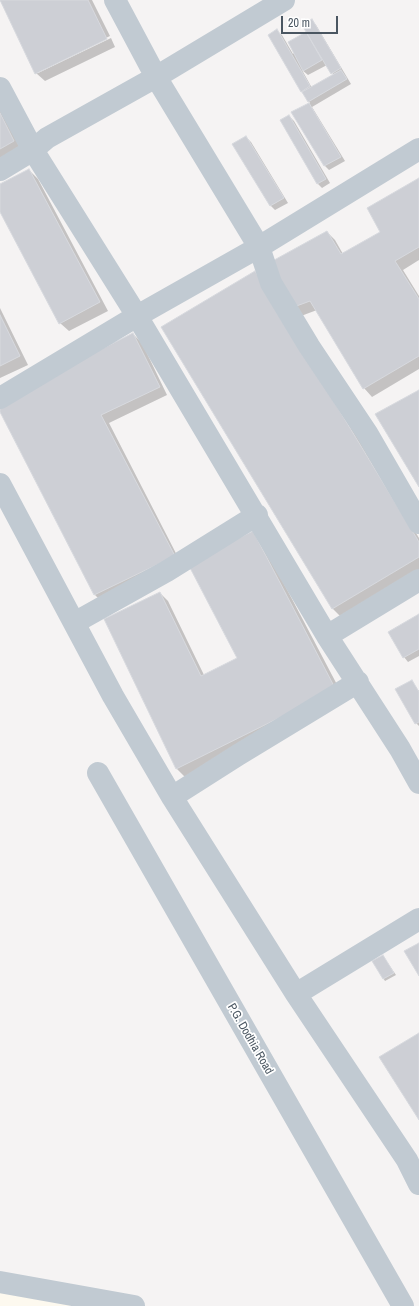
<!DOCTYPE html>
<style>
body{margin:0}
#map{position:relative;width:419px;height:1306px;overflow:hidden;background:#f5f3f3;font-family:"Archivo Narrow",sans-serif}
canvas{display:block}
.scale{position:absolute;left:281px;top:16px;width:57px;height:18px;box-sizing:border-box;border:2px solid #4a5661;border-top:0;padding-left:5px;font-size:12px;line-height:14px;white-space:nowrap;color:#4a5661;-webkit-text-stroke:3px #fff;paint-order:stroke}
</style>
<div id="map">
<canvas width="419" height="1306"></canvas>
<div class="scale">20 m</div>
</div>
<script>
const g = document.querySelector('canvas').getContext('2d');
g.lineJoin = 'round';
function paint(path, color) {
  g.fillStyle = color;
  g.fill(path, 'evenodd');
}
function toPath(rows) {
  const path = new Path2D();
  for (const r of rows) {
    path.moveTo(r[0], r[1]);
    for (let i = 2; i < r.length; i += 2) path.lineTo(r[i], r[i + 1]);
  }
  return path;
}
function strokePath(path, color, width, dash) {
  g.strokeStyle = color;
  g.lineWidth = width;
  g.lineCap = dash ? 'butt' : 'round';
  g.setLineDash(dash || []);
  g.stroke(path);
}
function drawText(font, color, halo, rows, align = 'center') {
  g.font = font + ' "Archivo Narrow",sans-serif';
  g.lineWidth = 3.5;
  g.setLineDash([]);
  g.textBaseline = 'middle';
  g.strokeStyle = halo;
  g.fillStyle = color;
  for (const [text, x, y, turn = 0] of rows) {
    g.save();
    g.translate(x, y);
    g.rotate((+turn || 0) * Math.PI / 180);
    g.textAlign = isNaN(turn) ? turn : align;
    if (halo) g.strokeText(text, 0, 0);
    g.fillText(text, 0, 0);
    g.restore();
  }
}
paint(toPath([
 [0,1279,146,1306,0,1306]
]), '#fdf9ef');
paint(toPath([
 [0,0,92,0,110,36,38,71,38,73,111,38,115,47,45,81,36,73],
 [312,21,316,25,351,84,312,107,345,161,329,170,325,166,293,112,310,103,301,91,277,31,282,35,293,54,294,53,289,43,308,32],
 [327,65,334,75,312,88,302,70,308,75],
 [0,107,22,150,0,161],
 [289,116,294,121,330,183,322,188,318,184,281,121],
 [246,137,251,142,288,203,275,210,270,205],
 [29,170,38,179,108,311,69,331,60,323,0,209,0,186],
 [419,179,419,260,403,270,419,296,419,369,372,397,364,388,317,310,301,316,292,307,327,232,335,240,343,254,381,233],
 [263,281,419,538,419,571,341,617,333,609,162,327],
 [0,308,28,365,0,378],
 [133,334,142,343,167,395,109,423,182,565,103,603,95,595,0,410],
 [261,540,343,696,185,777,176,768,160,593,168,601,204,675,238,658],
 [419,615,419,656,408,662,404,657],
 [411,681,419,691,419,726,416,723],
 [383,956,396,975,385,981,373,962]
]), '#0003');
const building = toPath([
 [0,0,88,0,107,39,35,74,0,0],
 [312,19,341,68,331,74,302,25,312,19],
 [277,29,310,86,301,92,268,35,277,29],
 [306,32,322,60,303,71,288,42,306,32],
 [341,70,347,79,308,102,302,92,341,70],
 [309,103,341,157,324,166,291,112,309,103],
 [0,113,14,141,0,149,0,113],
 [289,115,326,179,317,184,280,120,289,115],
 [246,136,284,198,270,206,232,144,246,136],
 [29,169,100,302,59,324,0,212,0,184,29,169],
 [419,178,419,247,395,261,419,299,419,356,363,389,310,301,291,308,267,264,327,231,341,254,380,232,367,208,419,178],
 [255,271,419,542,419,557,332,609,161,327,255,271],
 [0,315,20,356,0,366,0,315],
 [133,333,160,387,101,415,175,556,94,595,0,412,0,401,133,333],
 [419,390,419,487,375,414,419,390],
 [253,531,335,688,295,710,176,769,104,619,160,592,201,676,237,658,188,564,253,531],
 [419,614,419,649,403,658,388,632,419,614],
 [412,680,419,692,419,722,415,724,395,689,412,680],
 [419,943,419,976,404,951,419,943],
 [383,955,394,973,383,979,372,961,383,955],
 [419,1033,419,1120,379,1057,419,1033]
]);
paint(building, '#cdcfd5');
strokePath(building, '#d7d9de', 1);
strokePath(toPath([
 [115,0,156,77,259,247,271,283,309,346,367,433,419,523],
 [0,88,33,150,137,316,327,636,400,749,419,783],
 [0,170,33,150,47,138,156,77,284,0],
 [0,398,137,316,259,247,419,149],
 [0,484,113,696,172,797,296,994,407,1160,419,1184],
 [74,623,167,571,257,515],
 [327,636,419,580],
 [98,773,403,1306],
 [172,797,238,755,358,682],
 [296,994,419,919],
 [0,1282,134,1306]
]), '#c1cad2', 22);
drawText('12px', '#4a5661', '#fff', [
 ["P.G. Dodhia Road",250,1039,60]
]);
</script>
